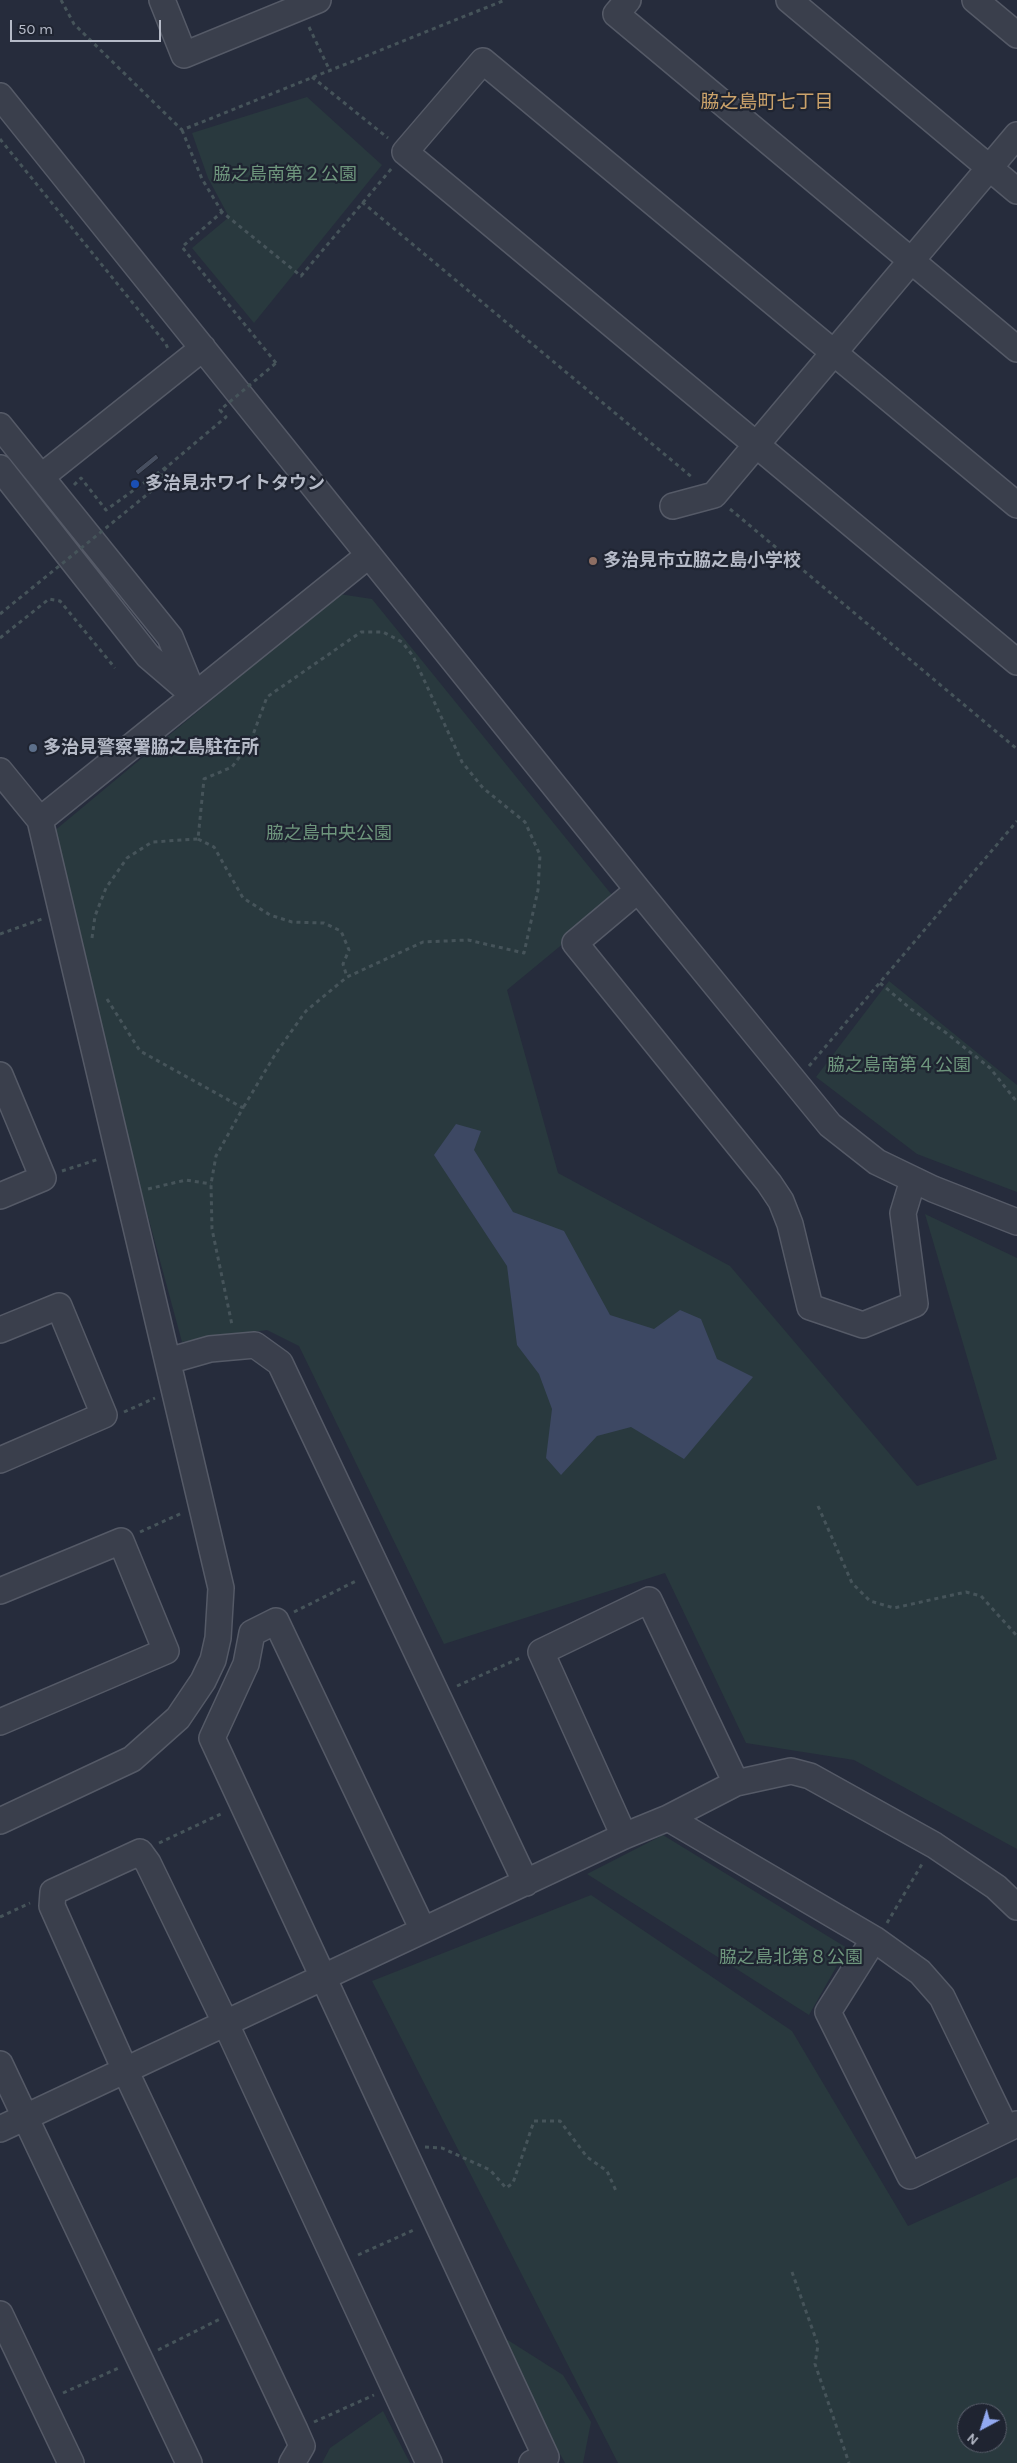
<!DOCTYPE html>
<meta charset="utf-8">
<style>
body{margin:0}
#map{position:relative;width:1017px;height:2463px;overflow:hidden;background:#262c3c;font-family:Karla,sans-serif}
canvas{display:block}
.north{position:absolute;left:957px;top:2403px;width:50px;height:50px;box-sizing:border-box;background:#1f2431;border:1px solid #5b606d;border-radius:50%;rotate:220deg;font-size:14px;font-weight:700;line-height:20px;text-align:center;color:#b5bac7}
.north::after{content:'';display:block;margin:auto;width:18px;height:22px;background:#92a9f0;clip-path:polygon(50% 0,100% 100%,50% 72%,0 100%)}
.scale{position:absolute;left:10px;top:20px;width:151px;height:22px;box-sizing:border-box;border:2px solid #b5bac7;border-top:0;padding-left:6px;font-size:15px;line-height:18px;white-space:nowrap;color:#b5bac7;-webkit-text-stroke:4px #1f2431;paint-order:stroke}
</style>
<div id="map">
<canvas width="1017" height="2463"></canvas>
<div class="north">N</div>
<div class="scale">50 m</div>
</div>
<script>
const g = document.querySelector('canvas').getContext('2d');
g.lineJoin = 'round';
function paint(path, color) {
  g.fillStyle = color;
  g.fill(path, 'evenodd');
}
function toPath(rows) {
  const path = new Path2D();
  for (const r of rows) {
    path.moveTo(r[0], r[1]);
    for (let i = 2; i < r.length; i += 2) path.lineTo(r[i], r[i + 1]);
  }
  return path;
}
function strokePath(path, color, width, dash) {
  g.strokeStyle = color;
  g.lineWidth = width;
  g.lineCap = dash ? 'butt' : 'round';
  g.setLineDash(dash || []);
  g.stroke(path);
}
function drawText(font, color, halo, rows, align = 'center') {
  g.font = font + ' Karla,"Noto Sans JP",sans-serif';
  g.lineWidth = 4.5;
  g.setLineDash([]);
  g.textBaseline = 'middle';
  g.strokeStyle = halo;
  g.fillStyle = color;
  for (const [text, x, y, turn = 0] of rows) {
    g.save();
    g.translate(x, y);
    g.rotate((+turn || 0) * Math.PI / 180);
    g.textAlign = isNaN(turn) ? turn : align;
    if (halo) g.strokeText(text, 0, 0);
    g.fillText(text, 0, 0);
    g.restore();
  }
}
paint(toPath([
 [307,97,382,165,254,323,192,248,229,217,208,178,192,133],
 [339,594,372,599,616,900,507,990,558,1173,730,1266,917,1486,997,1459,925,1214,1017,1258,1017,1849,854,1760,746,1743,665,1573,444,1644,299,1346,267,1330,182,1342,49,851,53,832],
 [889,981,1017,1085,1017,1192,917,1154,816,1077],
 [663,1835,847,1948,809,2015,587,1874],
 [591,1895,792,2031,908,2226,1017,2177,1017,2463,618,2463,372,1981],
 [967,2413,997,2413,997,2443,967,2443],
 [492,2330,563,2375,591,2422,583,2463,565,2463],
 [383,2411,410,2463,322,2463,330,2448]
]), '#29393e');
paint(toPath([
 [456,1124,481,1131,474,1150,513,1212,564,1231,610,1315,654,1329,680,1310,701,1319,717,1359,753,1377,684,1459,631,1427,597,1436,561,1475,546,1458,552,1409,539,1374,517,1345,507,1266,434,1155]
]), '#3d4863');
const building = toPath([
 [156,454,159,458,138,475,135,471,156,454]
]);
paint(building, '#474f60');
strokePath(building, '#212633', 1);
const minor = toPath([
 [162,0,184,55,318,0],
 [628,0,616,14,1017,349],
 [789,0,1017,191],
 [975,0,1017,35],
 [0,96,638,890,830,1125,877,1162,933,1189,1017,1222],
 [0,426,170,637,194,696],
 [0,468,148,656,190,692],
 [41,477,203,348],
 [1017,505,483,61,405,152,1017,662],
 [673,506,714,495,1017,135],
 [0,771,40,820,221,1588,218,1638,213,1660,203,1681,178,1718,132,1759,0,1821],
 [40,820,369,555],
 [638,890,575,943,769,1183,781,1201,790,1224,810,1307,863,1325,915,1304,903,1213,913,1180],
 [0,1075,43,1178,0,1196],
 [0,1330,59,1306,104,1415,0,1460],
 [168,1361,210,1349,255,1345,280,1363,526,1883],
 [0,1591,121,1541,166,1651,0,1722],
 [624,1836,541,1652,649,1600,736,1783],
 [1017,1907,996,1887,934,1845,810,1776,791,1771,736,1783,668,1818,874,1939,828,2012,910,2176,1017,2124],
 [423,1930,276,1621,252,1633,246,1664,212,1738,546,2457,532,2463],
 [874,1939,920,1972,942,1997,1006,2129],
 [0,2064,189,2463],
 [0,2129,624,1836,668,1818],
 [0,2314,71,2463],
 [292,2463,302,2446,295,2430,125,2070,52,1906,53,1892,140,1852,148,1863,225,2022,429,2463]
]);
strokePath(minor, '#555a67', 28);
strokePath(toPath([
 [61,0,74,24,182,130,505,0],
 [309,27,329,69],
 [312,77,388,138],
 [182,130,202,179,222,212],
 [0,139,166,344,168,349],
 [362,202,693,478],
 [276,363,182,247,222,212,301,276,392,168],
 [74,485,81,478,106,510,169,465],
 [730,509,1017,749],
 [0,638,49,599,60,601,115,668],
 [198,839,214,847,243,898,270,915,292,922,324,923,341,931,349,950,343,964,347,977],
 [0,934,42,919],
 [92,938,95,916,106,888,127,858,152,842,198,839,204,779,232,767,250,743,267,697,361,632,383,632,402,642,413,656,462,762,483,788,525,822,540,855,538,890,524,953,468,940,423,942,347,977,306,1011,276,1053,243,1108],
 [880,983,911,1009,945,1032,990,1068,1017,1102],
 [107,999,140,1051,243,1108,216,1156,211,1184,212,1229,232,1325],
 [809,1066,1017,821],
 [62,1171,99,1159],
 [148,1189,186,1180,211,1184],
 [124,1412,155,1398],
 [818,1506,852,1583,870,1601,894,1608,966,1592,981,1596,1017,1636],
 [140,1532,182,1513],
 [294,1612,358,1580],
 [457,1686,520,1658],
 [159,1843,223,1813],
 [0,1917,30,1903],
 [887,1923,922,1864],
 [425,2147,442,2148,490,2170,506,2188,513,2183,534,2121,560,2121,587,2157,607,2171,617,2193],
 [358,2255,416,2229],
 [792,2272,818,2345,815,2364,849,2463],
 [158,2350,220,2319],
 [63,2393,121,2367],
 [314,2422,374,2395]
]), '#46545a', 3, [4, 4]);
strokePath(minor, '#3a3f4c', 25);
strokePath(toPath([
 [0,614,165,480,161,474,169,465,226,417,220,410,276,363]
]), '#46545a', 3, [4, 4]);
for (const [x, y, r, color] of [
 [135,484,5,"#1a4fb4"],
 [593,561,5,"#8d6e63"],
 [33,748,5,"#5c6f8a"]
]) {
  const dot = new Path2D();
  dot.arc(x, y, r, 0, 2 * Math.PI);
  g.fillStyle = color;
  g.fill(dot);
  strokePath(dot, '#1f2431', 2);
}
drawText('18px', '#6e967d', '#1f2431', [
 ["脇之島南第２公園",285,175],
 ["脇之島中央公園",329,834],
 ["脇之島南第４公園",899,1066],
 ["脇之島北第８公園",791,1958]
]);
drawText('bold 18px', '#b5bac7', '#1f2431', [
 ["多治見ホワイトタウン",145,484],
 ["多治見市立脇之島小学校",603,561],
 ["多治見警察署脇之島駐在所",43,748]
], 'left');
drawText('19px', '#cca36b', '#1f2431', [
 ["脇之島町七丁目",767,103]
]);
</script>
